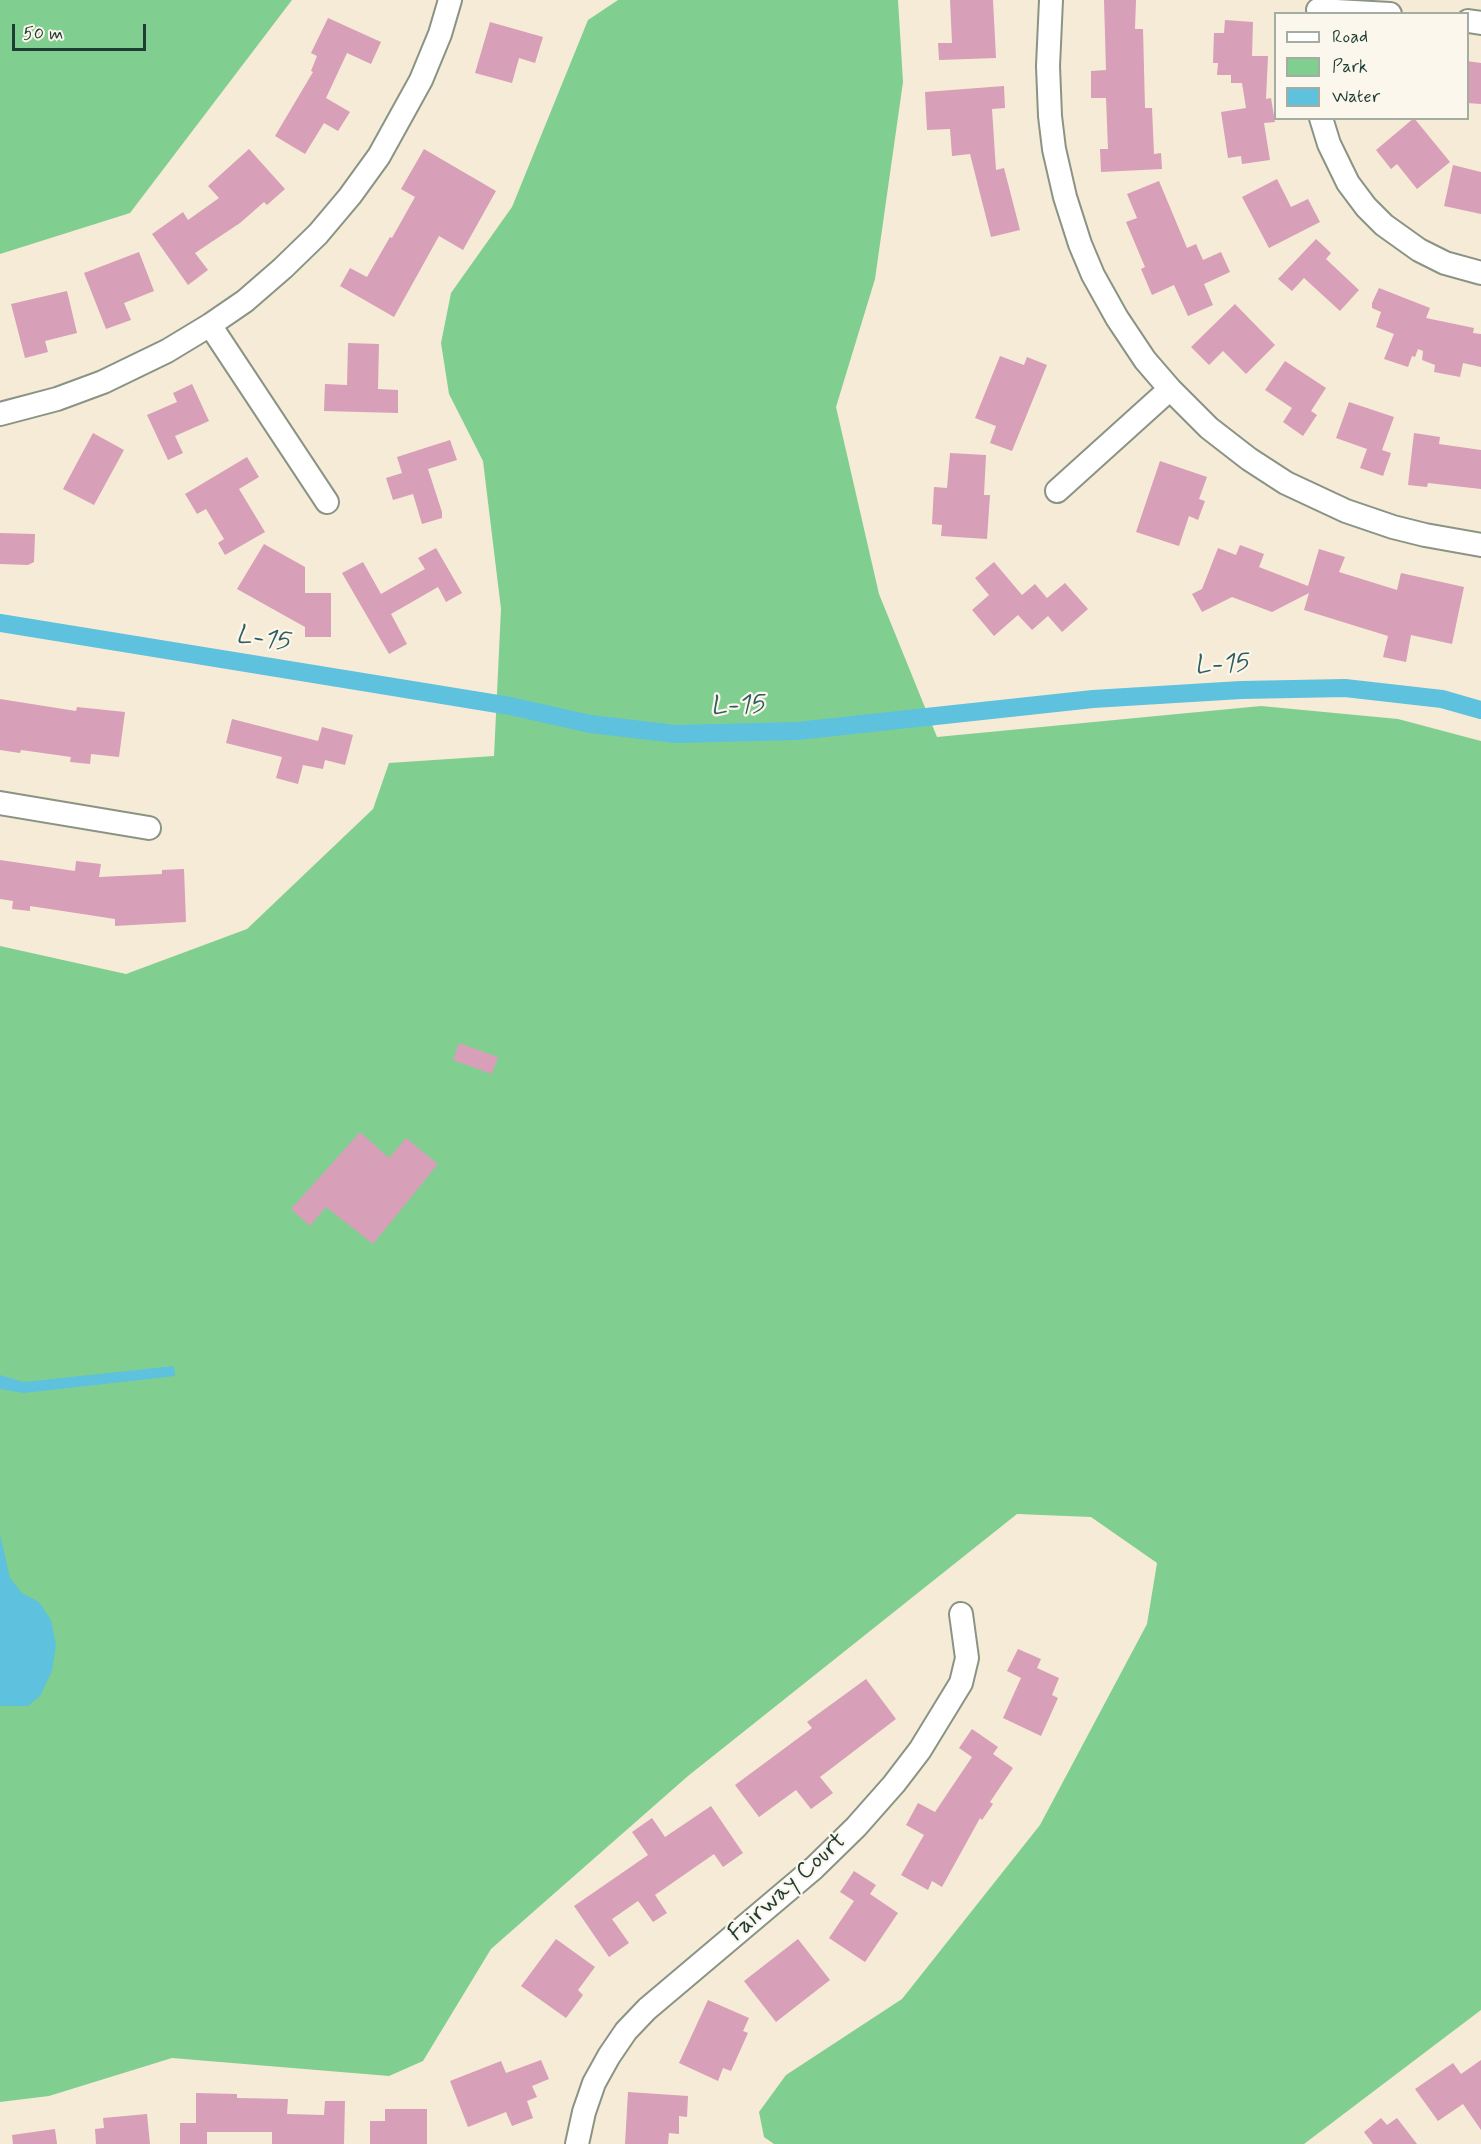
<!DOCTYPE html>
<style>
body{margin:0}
#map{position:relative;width:1481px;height:2144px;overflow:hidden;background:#f6ebd6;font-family:Mynerve,sans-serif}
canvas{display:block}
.legend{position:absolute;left:1274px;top:12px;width:195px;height:108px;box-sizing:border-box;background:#fbf7ec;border:2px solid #a3ada2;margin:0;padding:8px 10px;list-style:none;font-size:18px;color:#1f3d34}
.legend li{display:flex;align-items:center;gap:12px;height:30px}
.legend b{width:30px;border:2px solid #a3ada2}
.scale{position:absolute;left:12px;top:24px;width:134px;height:27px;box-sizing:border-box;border:3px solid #1f3d34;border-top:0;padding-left:8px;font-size:18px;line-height:21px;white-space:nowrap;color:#1f3d34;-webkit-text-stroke:4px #fbf7ec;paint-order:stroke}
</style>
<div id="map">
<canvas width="1481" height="2144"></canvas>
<ul class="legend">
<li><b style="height:8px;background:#fff"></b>Road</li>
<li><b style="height:16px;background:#80cf90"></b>Park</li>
<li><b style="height:16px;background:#5ec1dd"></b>Water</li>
</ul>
<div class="scale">50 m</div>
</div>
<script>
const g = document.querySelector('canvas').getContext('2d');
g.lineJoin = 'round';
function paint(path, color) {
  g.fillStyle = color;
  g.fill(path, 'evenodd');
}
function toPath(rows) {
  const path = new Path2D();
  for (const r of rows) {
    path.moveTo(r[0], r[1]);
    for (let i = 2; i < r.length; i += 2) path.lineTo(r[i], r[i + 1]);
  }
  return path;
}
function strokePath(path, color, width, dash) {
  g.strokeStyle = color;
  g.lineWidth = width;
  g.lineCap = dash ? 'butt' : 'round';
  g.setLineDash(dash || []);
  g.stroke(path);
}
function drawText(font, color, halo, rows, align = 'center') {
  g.font = font + ' Mynerve,sans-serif';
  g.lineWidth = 4.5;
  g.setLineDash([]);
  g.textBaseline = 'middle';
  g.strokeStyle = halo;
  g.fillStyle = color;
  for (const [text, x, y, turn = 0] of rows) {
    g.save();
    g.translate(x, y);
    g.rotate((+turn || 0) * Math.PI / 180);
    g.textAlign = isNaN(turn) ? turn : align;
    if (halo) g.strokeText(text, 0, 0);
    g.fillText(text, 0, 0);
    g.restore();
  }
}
paint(toPath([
 [0,0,292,0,130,213,0,254],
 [618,0,898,0,903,82,875,279,836,407,879,594,937,737,1261,706,1398,719,1481,741,1481,2010,1304,2144,774,2144,764,2137,759,2112,786,2075,902,1999,1040,1825,1147,1624,1157,1563,1091,1517,1017,1514,688,1776,491,1949,423,2061,389,2076,172,2058,49,2096,0,2102,0,946,126,974,247,929,373,809,389,763,494,756,501,609,483,461,449,394,441,343,451,293,512,207,588,20]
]), '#80cf90');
paint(toPath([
 [174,1366,175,1376,24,1393,0,1389,0,1375,24,1382],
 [0,1534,10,1578,22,1593,39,1602,51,1620,56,1645,52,1671,40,1696,28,1706,0,1706]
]), '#5ec1dd');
strokePath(toPath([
 [0,623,510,706,590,724,676,734,797,731,1093,699,1241,690,1345,688,1442,699,1481,710]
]), '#5ec1dd', 18);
paint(toPath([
 [950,0,993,0,996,58,939,60,938,43,952,43],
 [1104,0,1136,0,1135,29,1143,29,1145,108,1152,108,1154,154,1161,153,1162,169,1101,172,1100,149,1108,149,1106,98,1091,98,1091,71,1106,70],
 [328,18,381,42,371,64,347,53,326,98,350,112,338,131,324,123,305,154,275,136,313,72,311,71,317,56,311,53],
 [1225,20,1253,22,1252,56,1268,56,1266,99,1271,98,1275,122,1264,123,1270,160,1242,164,1241,156,1228,158,1221,112,1246,108,1242,83,1231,83,1231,75,1217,75,1218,63,1213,63,1214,33,1224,33],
 [490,22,543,37,535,63,519,58,512,83,475,73],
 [1467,61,1481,63,1481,104,1467,103],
 [1004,86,1005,108,992,109,996,170,1004,168,1020,230,991,237,970,154,952,156,950,129,927,130,925,92],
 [1414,118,1450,162,1417,189,1397,164,1391,169,1376,150],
 [249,149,285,189,267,205,264,202,240,223,195,253,208,270,188,285,152,234,183,212,188,220,219,198,208,186],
 [424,149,496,191,463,250,439,236,394,317,340,286,350,268,367,277,390,237,392,238,415,197,401,189],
 [1453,165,1481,172,1481,214,1444,206],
 [1277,179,1291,207,1308,199,1320,222,1269,248,1242,197],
 [1159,181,1187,248,1196,244,1203,260,1221,252,1230,272,1204,284,1213,305,1188,316,1174,285,1152,295,1141,269,1145,267,1126,222,1137,218,1127,194],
 [1316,239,1331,253,1326,259,1359,290,1340,311,1304,278,1292,291,1278,279],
 [139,252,154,291,124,303,131,320,106,329,84,273],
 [1379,288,1430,308,1426,318,1474,328,1473,333,1481,334,1481,367,1463,363,1460,377,1434,372,1435,365,1422,360,1423,351,1418,349,1415,357,1412,356,1408,367,1384,359,1394,334,1376,327,1381,312,1372,308,1372,303],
 [67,291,77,333,45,341,48,352,25,358,11,304],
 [1235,304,1275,345,1246,374,1223,351,1209,365,1191,347],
 [348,343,379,344,378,389,398,390,398,413,324,411,325,384,347,385],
 [1000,356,1024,365,1027,357,1047,365,1012,451,990,443,996,426,975,418],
 [1285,361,1326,388,1311,411,1317,415,1303,436,1283,422,1292,408,1265,390],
 [192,384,209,421,175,436,183,453,168,460,147,415,177,402,173,393],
 [1349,402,1394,417,1382,450,1391,453,1383,476,1360,468,1367,449,1336,438],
 [93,433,124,450,94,505,63,489],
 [1414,433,1440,437,1439,444,1481,450,1481,489,1428,483,1427,487,1408,485],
 [450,440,457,460,428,469,442,512,442,518,422,524,413,494,393,500,386,478,402,473,397,457],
 [950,453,986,455,984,495,990,495,987,539,941,536,942,525,932,524,934,487,947,488],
 [247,457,259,477,239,489,265,532,225,555,218,543,224,539,206,509,197,514,185,494],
 [1160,461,1207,477,1199,499,1205,501,1198,520,1189,516,1179,546,1136,532],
 [0,533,35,534,34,562,28,565,0,564],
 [264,544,305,567,305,593,331,593,331,637,305,637,305,627,237,589],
 [1240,545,1264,554,1259,567,1308,586,1319,549,1345,557,1339,572,1397,590,1401,573,1464,587,1452,644,1411,635,1406,662,1383,657,1388,636,1304,610,1309,593,1272,612,1232,597,1202,612,1192,594,1202,589,1218,548,1236,555],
 [436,548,462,593,446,602,438,587,391,614,407,644,389,654,342,573,363,562,381,594,425,569,418,558],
 [994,562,1022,595,1035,584,1047,598,1065,583,1088,609,1062,632,1048,616,1032,630,1018,615,994,636,972,610,989,595,975,578],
 [0,699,76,711,77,707,125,712,119,757,91,754,90,764,70,762,71,757,21,750,20,753,0,750],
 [232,719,318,741,322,727,353,735,345,765,325,760,323,769,303,765,298,784,276,778,282,757,226,743],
 [0,860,75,871,76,861,101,864,99,877,162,874,162,870,184,869,186,922,115,926,115,919,30,906,30,911,12,909,13,901,0,899],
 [459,1043,498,1057,492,1074,453,1060],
 [360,1132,389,1158,406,1138,438,1164,373,1244,326,1207,310,1226,291,1209],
 [1018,1649,1041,1659,1037,1668,1059,1678,1052,1695,1058,1698,1041,1736,1003,1718,1021,1678,1007,1671],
 [866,1679,896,1719,820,1777,833,1793,811,1809,796,1790,759,1817,735,1785,812,1728,807,1722],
 [972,1729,998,1747,993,1754,1013,1768,990,1802,993,1804,982,1820,980,1818,942,1887,932,1881,928,1890,901,1875,924,1835,906,1825,918,1803,935,1812,972,1757,959,1748],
 [711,1806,743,1853,723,1867,714,1854,655,1895,667,1913,653,1922,638,1901,612,1919,629,1943,609,1957,574,1906,648,1855,632,1832,652,1818,665,1837],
 [854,1871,876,1885,870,1894,898,1913,865,1962,829,1938,854,1901,840,1892],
 [556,1939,595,1967,578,1990,583,1995,566,2018,521,1986],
 [798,1939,830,1980,776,2022,744,1981],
 [708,2000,749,2018,743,2031,748,2033,731,2071,723,2068,718,2081,679,2063],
 [541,2060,549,2079,532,2086,537,2097,527,2101,533,2118,512,2126,506,2112,468,2127,450,2081,501,2061,506,2073],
 [1481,2060,1481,2130,1463,2104,1438,2121,1415,2089,1453,2063,1461,2074],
 [628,2092,688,2096,687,2117,679,2116,679,2134,669,2133,668,2144,625,2144],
 [196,2093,237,2094,237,2098,288,2099,287,2114,324,2115,325,2101,345,2101,344,2144,272,2144,272,2132,207,2132,207,2144,180,2144,180,2123,196,2123],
 [385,2109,427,2109,427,2144,370,2144,370,2121,385,2121],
 [147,2114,150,2144,96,2144,95,2129,104,2128,103,2118],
 [1381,2118,1387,2125,1397,2118,1417,2144,1373,2144,1364,2132],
 [55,2129,57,2144,13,2144,12,2135]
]), '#d79fb8');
const minor = toPath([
 [1051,0,1048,66,1050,116,1054,149,1065,197,1080,244,1093,275,1117,318,1145,360,1170,389,1209,428,1249,459,1286,483,1346,511,1393,527,1425,535,1481,545],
 [1318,10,1390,14],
 [1468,21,1481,23],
 [1321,118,1329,144,1348,183,1366,207,1384,225,1419,250,1445,263,1481,273],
 [210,325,327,502],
 [0,414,57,399,103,382,167,351,210,325,245,301,283,268,318,234,350,196,379,156,421,80,440,34,450,0],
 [1057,491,1170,389],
 [0,803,149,828],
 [577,2144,584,2112,594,2083,609,2056,626,2031,647,2009,814,1868,856,1827,894,1784,920,1750,961,1683,967,1658,961,1614]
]);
strokePath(minor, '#8a9485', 26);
strokePath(minor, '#fff', 22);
drawText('24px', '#1f3d34', '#fbf7ec', [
 ["Fairway Court",788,1888,-42]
]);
drawText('italic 26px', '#2f5e5e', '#fbf7ec', [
 ["L-15",262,640,9],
 ["L-15",1221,666,-3],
 ["L-15",737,707,-2]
]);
</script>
